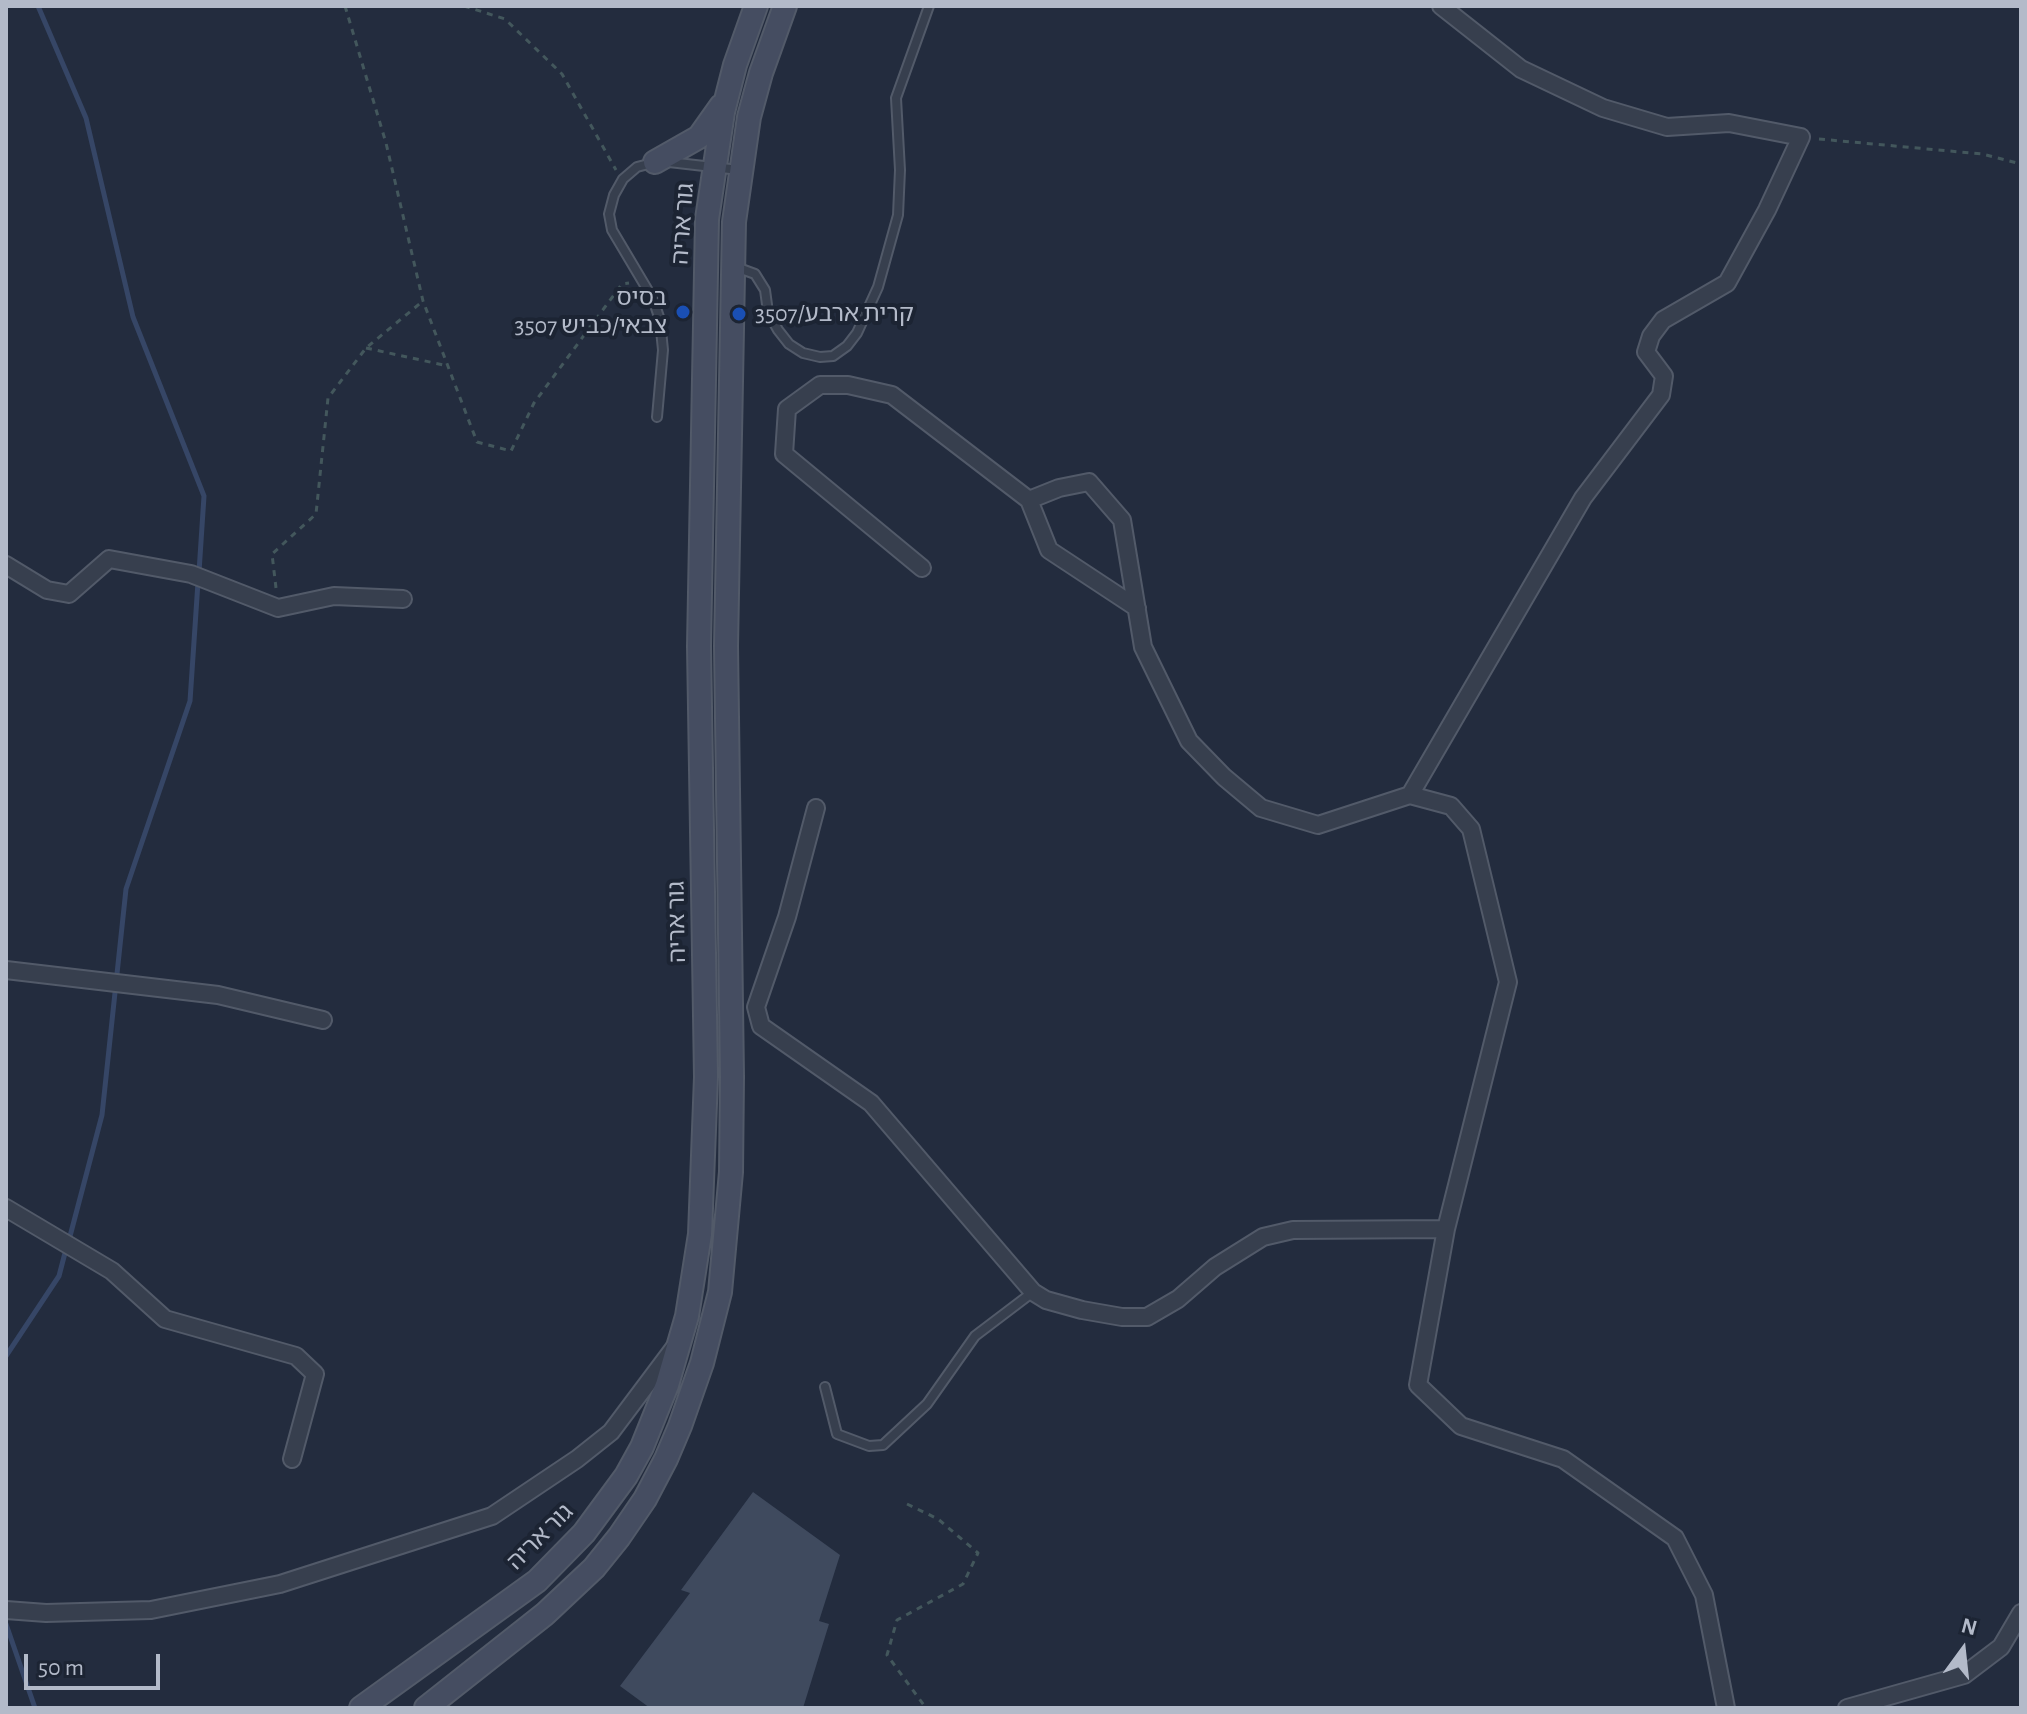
<!DOCTYPE html>
<meta charset="utf-8">
<style>
body{margin:0}
#map{position:relative;width:2027px;height:1714px;overflow:hidden;background:#232c3e;font-family:"Alegreya Sans",sans-serif}
canvas{display:block}
.frame{position:absolute;inset:0;border:8px solid #b3bac9;pointer-events:none}
.north{position:absolute;left:1923px;top:1610px;width:80px;height:80px;-webkit-text-stroke:6px #1c2433;paint-order:stroke;rotate:15deg;font-size:22px;font-weight:700;line-height:32px;text-align:center;color:#b3bac9}
.north::after{content:'';display:block;margin:auto;width:28px;height:36px;background:#b3bac9;clip-path:polygon(50% 0,100% 100%,50% 72%,0 100%)}
.scale{position:absolute;left:24px;top:1654px;width:136px;height:36px;box-sizing:border-box;border:4px solid #b3bac9;border-top:0;padding-left:10px;font-size:24px;line-height:28px;white-space:nowrap;color:#b3bac9;-webkit-text-stroke:6px #1c2433;paint-order:stroke}
</style>
<div id="map">
<canvas width="2027" height="1714"></canvas>
<div class="frame"></div>
<div class="north">N</div>
<div class="scale">50 m</div>
</div>
<script>
const g = document.querySelector('canvas').getContext('2d');
g.lineJoin = 'round';
function toPath(rows) {
  const path = new Path2D();
  for (const r of rows) {
    path.moveTo(r[0], r[1]);
    for (let i = 2; i < r.length; i += 2) path.lineTo(r[i], r[i + 1]);
  }
  return path;
}
function strokePath(path, color, width, dash) {
  g.strokeStyle = color;
  g.lineWidth = width;
  g.lineCap = dash ? 'butt' : 'round';
  g.setLineDash(dash || []);
  g.stroke(path);
}
function paint(path, color) {
  g.fillStyle = color;
  g.fill(path, 'evenodd');
}
function drawText(font, color, halo, rows, align = 'center') {
  g.font = font + ' "Alegreya Sans","Noto Sans Hebrew",sans-serif';
  g.lineWidth = 8;
  g.setLineDash([]);
  g.textBaseline = 'middle';
  g.strokeStyle = halo;
  g.fillStyle = color;
  for (const [text, x, y, turn = 0] of rows) {
    g.save();
    g.translate(x, y);
    g.rotate((+turn || 0) * Math.PI / 180);
    g.textAlign = isNaN(turn) ? turn : align;
    if (halo) g.strokeText(text, 0, 0);
    g.fillText(text, 0, 0);
    g.restore();
  }
}
strokePath(toPath([
 [38,6,86,118,133,317,204,496,199,572],
 [69,1240,102,1115,126,889,190,701,198,582],
 [6,1356,59,1276,66,1249],
 [6,1624,35,1708]
]), '#364666', 5);
paint(toPath([
 [753,1492,840,1555,819,1621,829,1624,803,1708,650,1708,620,1686,690,1593,681,1590]
]), '#3f4a5e');
const service = toPath([
 [656,162,637,167,623,179,614,195,609,214,612,230,653,299,660,320,663,350,657,417],
 [669,162,739,170],
 [736,267,755,274,765,290,768,312,778,330,789,344,803,353,820,357,833,356,847,346,857,333,878,287,898,215,900,170,896,98,929,6],
 [825,1387,837,1434,869,1446,883,1445,927,1404,975,1336,1033,1292]
]);
const minor = toPath([
 [1029,500,1059,488,1089,482,1122,520,1143,647,1189,741,1224,777,1261,808,1318,825,1410,795,1451,806,1471,829,1508,982,1446,1229,1418,1385,1461,1426,1563,1459,1675,1538,1704,1595,1726,1708],
 [6,565,47,590,69,594,109,559,191,574,278,608,334,596,403,599],
 [922,568,784,454,787,409,820,385,848,385,892,395,1029,500,1049,550,1137,608],
 [1410,795,1583,498,1661,395,1664,376,1646,352,1651,336,1663,320,1727,283,1767,210,1801,137,1729,123,1667,127,1603,108,1521,69,1441,6],
 [816,808,787,917,756,1007,761,1026,871,1103,1033,1292,1046,1300,1082,1310,1122,1317,1147,1317,1178,1299,1215,1267,1263,1237,1293,1230,1446,1229],
 [6,970,218,995,323,1020],
 [6,1208,112,1271,165,1319,296,1356,315,1374,292,1459],
 [6,1610,46,1613,151,1610,280,1584,492,1516,577,1459,611,1432,674,1348],
 [1847,1708,1964,1675,2001,1647,2021,1613]
]);
const secondary = toPath([
 [655,162,699,137,721,106],
 [361,1708,537,1581,584,1533,626,1476,642,1447,667,1385,687,1316,700,1234,706,1077,699,646,707,219,723,112,735,65,756,6],
 [426,1708,545,1614,594,1568,619,1537,645,1499,666,1459,680,1426,702,1363,720,1292,731,1172,732,1077,726,646,734,222,749,117,761,73,785,6]
]);
strokePath(service, '#525a69', 12);
strokePath(minor, '#525a69', 20);
strokePath(secondary, '#525a69', 26);
strokePath(toPath([
 [345,6,386,143,423,301,477,442,511,451,534,403,622,284,629,283],
 [464,6,505,19,562,74,616,170],
 [1819,139,1982,154,2021,164],
 [366,348,448,366],
 [276,588,272,554,316,514,328,398,366,348,423,301],
 [907,1504,938,1519,978,1553,963,1584,897,1620,887,1655,926,1708]
]), '#43575c', 3, [6, 6]);
strokePath(service, '#373f4e', 8);
strokePath(minor, '#373f4e', 16);
strokePath(secondary, '#454d61', 22);
for (const [x, y, r, color] of [
 [683,312,8,"#1a4fb4"],
 [739,314,8,"#1a4fb4"]
]) {
  const dot = new Path2D();
  dot.arc(x, y, r, 0, 2 * Math.PI);
  g.fillStyle = color;
  g.fill(dot);
  strokePath(dot, '#1c2433', 3);
}
drawText('24px', '#b3bac9', '#1c2433', [
 ["גור אריה",683,224,-86],
 ["גור אריה",677,922,-91],
 ["גור אריה",540,1537,-45]
]);
drawText('24px', '#b3bac9', '#1c2433', [
 ["בסיס",667,298],
 ["צבאי/כביש 3507",667,326],
 ["קרית ארבע/3507",755,314,"left"]
], 'right');
</script>
